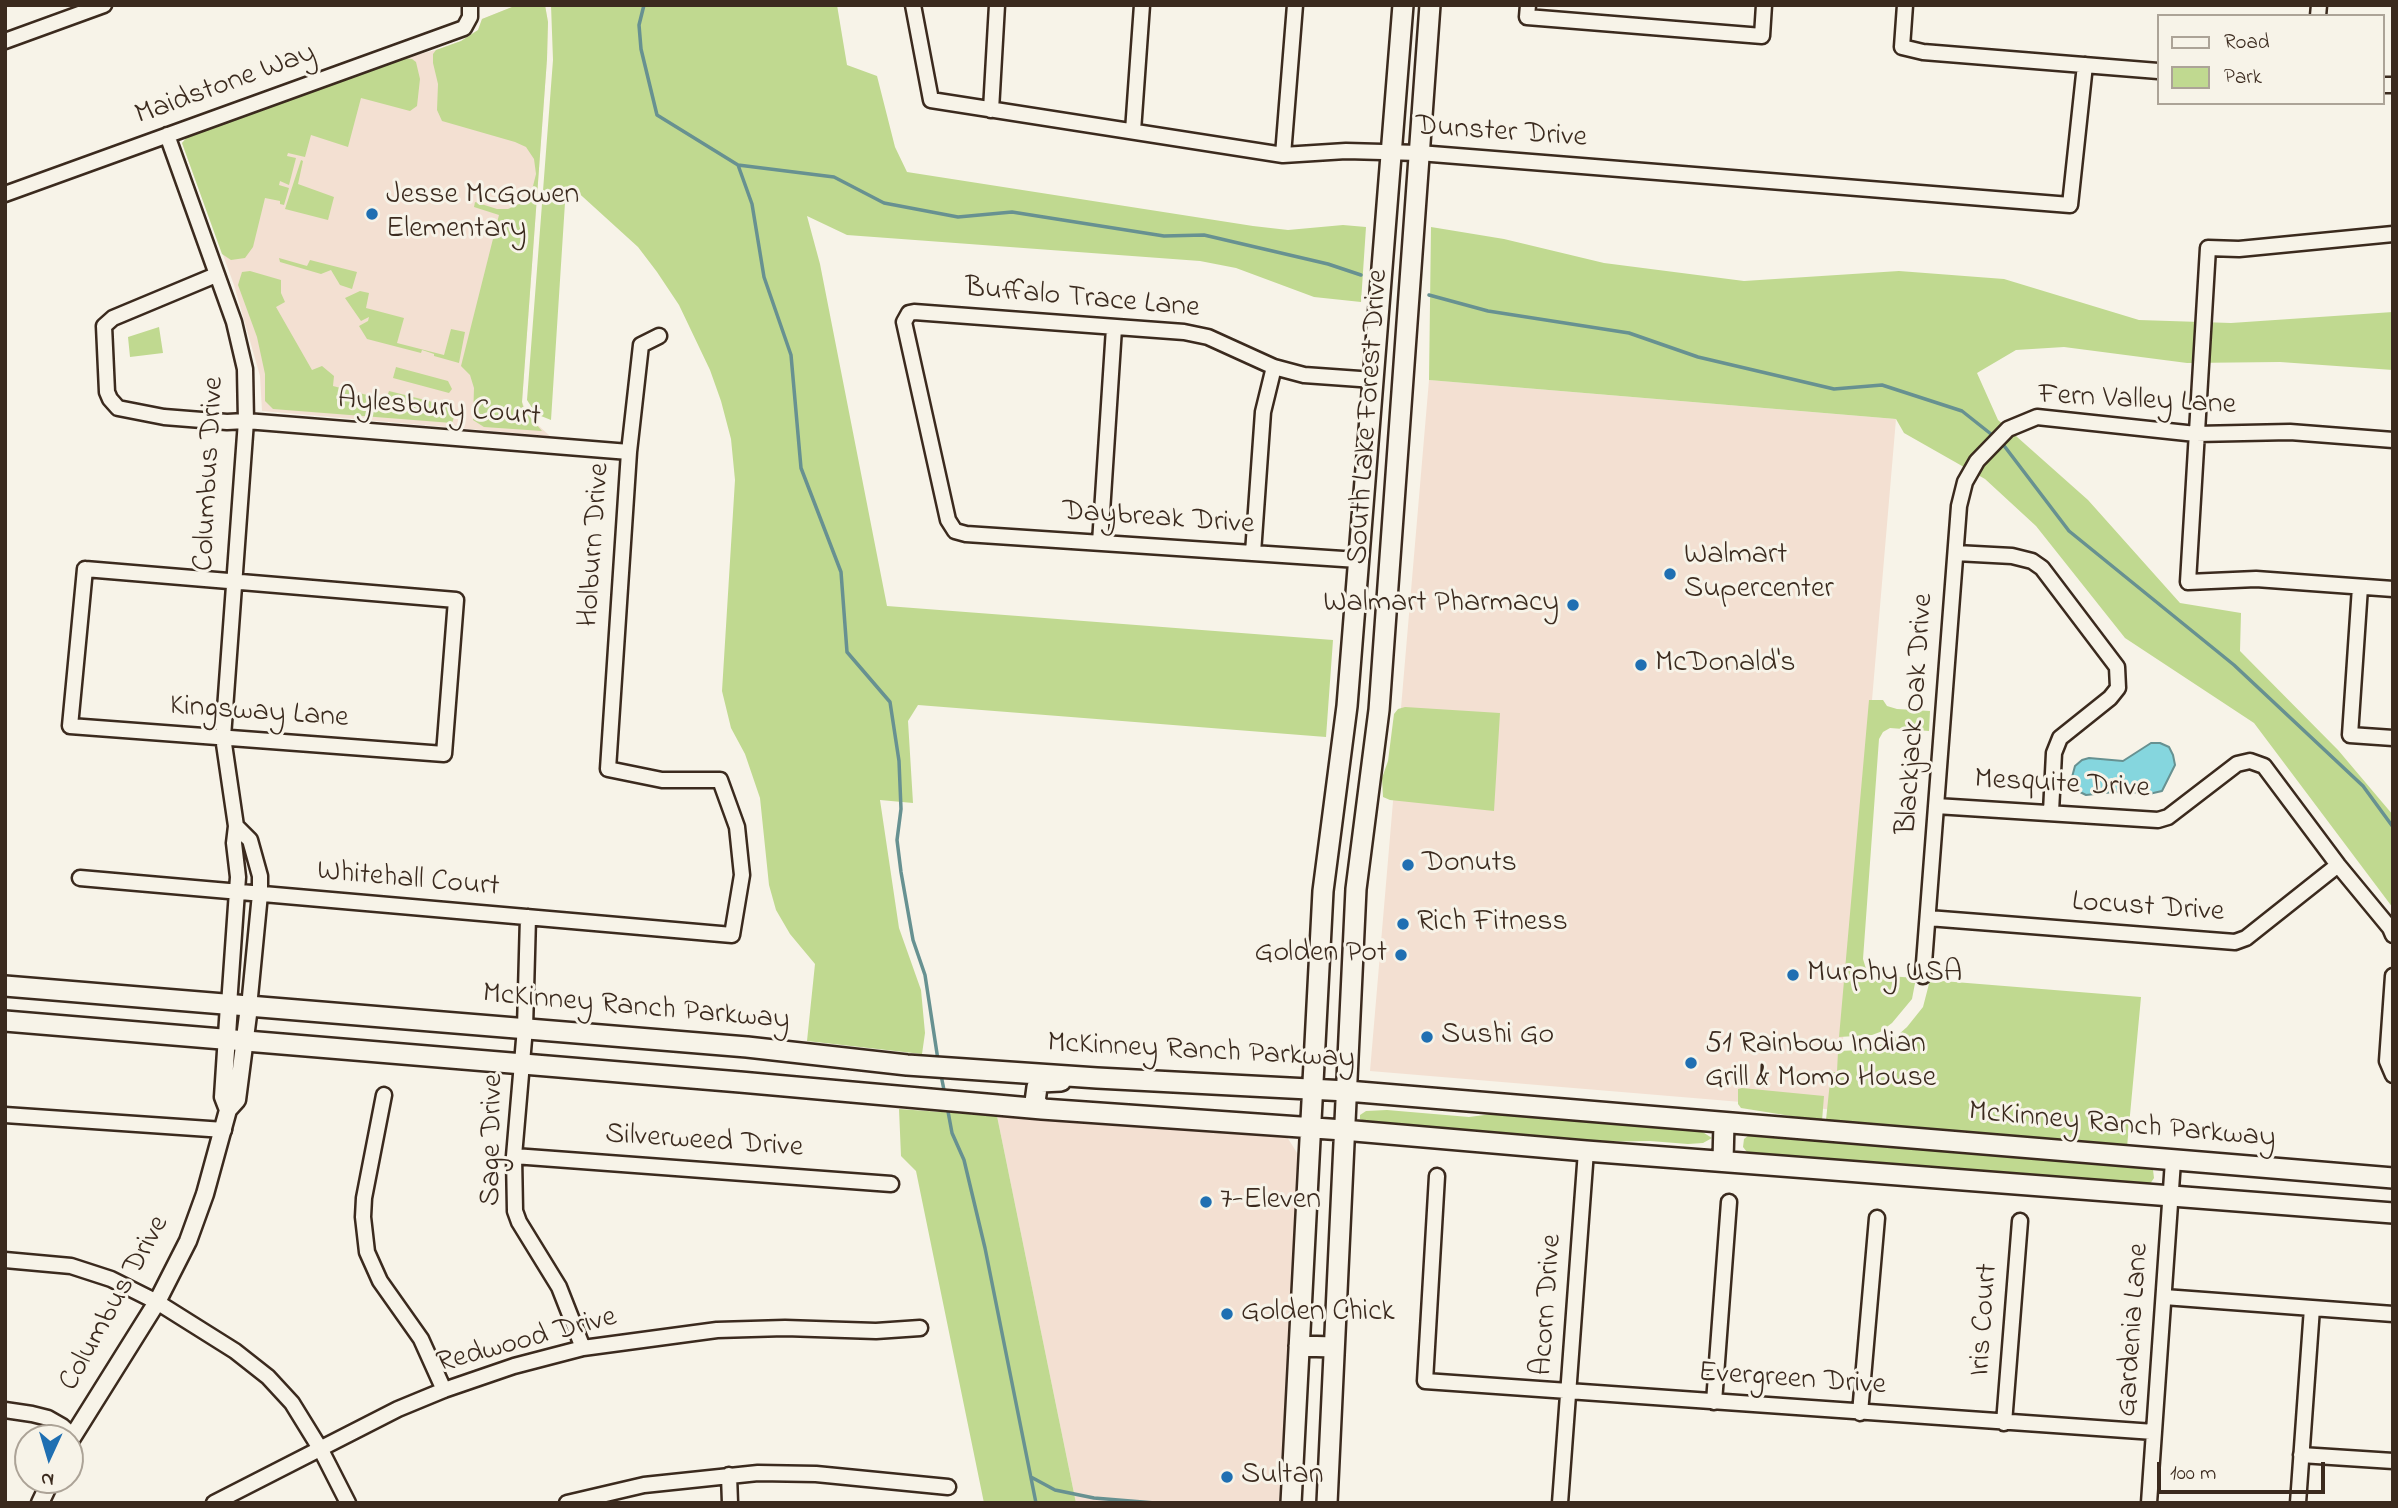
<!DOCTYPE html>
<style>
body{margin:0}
#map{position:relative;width:2398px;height:1508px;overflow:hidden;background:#f7f3e8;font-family:"Indie Flower",sans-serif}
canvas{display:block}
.frame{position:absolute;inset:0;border:7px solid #3b2a1e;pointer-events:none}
.legend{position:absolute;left:2157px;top:14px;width:228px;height:91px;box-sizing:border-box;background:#f7f3e8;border:2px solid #aca397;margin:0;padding:9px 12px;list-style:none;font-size:21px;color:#3b2a1e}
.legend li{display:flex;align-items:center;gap:14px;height:35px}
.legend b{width:35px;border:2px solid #aca397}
.north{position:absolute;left:14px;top:1424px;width:70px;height:70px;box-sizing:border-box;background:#f7f3e8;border:2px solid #aca397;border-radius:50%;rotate:184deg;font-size:19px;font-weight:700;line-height:28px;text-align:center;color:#3b2a1e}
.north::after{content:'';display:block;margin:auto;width:24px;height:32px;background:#1f6fb2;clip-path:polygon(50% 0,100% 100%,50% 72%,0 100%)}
.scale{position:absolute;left:2157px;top:1462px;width:168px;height:32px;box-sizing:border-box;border:4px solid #3b2a1e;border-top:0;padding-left:9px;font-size:21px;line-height:24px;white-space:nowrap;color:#3b2a1e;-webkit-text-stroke:5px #f7f3e8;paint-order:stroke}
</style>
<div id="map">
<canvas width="2398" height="1508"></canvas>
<div class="frame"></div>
<ul class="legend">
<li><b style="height:9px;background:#f7f3e8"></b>Road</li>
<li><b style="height:19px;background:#c0d990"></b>Park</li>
</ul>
<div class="north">N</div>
<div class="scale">100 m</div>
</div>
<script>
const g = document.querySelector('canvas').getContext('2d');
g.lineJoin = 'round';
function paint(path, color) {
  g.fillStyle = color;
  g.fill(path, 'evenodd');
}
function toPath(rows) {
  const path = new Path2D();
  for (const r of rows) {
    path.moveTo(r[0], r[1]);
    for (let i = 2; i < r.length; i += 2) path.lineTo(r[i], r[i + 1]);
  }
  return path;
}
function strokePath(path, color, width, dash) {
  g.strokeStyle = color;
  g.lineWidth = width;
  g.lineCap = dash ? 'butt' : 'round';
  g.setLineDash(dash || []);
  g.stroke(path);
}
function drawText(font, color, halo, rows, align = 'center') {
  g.font = font + ' "Indie Flower",sans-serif';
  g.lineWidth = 6;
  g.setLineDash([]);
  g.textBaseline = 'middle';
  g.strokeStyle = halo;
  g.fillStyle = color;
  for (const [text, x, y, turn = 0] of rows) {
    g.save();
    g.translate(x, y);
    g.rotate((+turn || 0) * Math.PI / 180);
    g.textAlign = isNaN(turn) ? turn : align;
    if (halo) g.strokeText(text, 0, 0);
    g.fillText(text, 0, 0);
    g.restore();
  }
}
paint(toPath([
 [517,5,545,5,548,22,547,59,522,402,529,417,550,436,262,411,260,376,234,285,182,143,189,135,403,58,436,50,461,41,478,30,482,19],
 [1429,380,1896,419,1837,1110,1370,1071],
 [997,1116,1287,1137,1299,1156,1279,1503,1076,1503]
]), '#f3e0d2');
paint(toPath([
 [517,5,545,5,548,22,547,59,522,402,524,410,542,431,484,427,473,420,474,388,470,375,461,366,499,215,474,207,475,202,497,209,508,209,519,204,527,196,533,186,536,174,534,159,526,147,515,142,442,121,437,110,438,84,433,63,433,54,436,50,461,41,478,30,482,19],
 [551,5,837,5,847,65,877,76,895,147,907,172,1253,226,1288,230,1343,225,1366,227,1361,302,1314,297,1236,268,1200,261,847,235,807,216,820,264,887,606,1333,640,1326,737,918,705,908,721,913,803,880,800,899,928,921,990,925,1033,922,1054,807,1041,815,964,790,934,776,910,769,885,760,798,745,754,731,728,722,691,735,480,731,439,721,401,710,370,679,305,657,272,638,247,572,187,566,187,551,420,536,414,527,400,553,60],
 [403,58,412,59,416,62,420,79,417,106,410,111,361,98,348,147,311,135,305,157,288,153,287,156,296,158,289,185,280,181,279,185,289,188,284,205,280,204,280,201,265,198,253,247,245,258,231,260,222,254,182,143,189,135],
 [301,160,303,161,298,184,334,197,328,220,285,209],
 [1431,227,1504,239,1604,263,1744,281,1899,271,2004,279,2139,320,2231,323,2393,312,2393,370,2280,362,2187,363,2064,347,2016,350,1977,373,1998,420,2088,500,2180,603,2241,613,2240,651,2338,750,2393,815,2393,908,2254,723,2125,638,2036,526,1985,479,1904,433,1896,419,1429,380],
 [279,258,307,266,310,260,357,272,352,289,340,285,331,270,321,274,280,262],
 [250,271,281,280,281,293,285,302,276,307,312,370,322,366,334,376,333,386,386,400,389,391,453,407,456,412,452,423,273,409,265,401,265,374,257,337,238,285,242,272],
 [360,291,369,293,366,308,404,318,397,343,444,355,451,329,465,332,459,363,434,356,434,354,422,350,421,353,367,339,359,326,368,321,369,317,361,321,345,298],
 [159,327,163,353,130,357,128,337],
 [396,367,448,381,452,389,449,393,393,378],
 [1869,700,1883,700,1887,706,1897,709,1930,711,1929,731,1890,728,1883,732,1879,739,1863,959,1867,972,1875,975,1916,978,1912,999,1892,1023,1880,1032,1872,1035,1839,1037],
 [1405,707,1500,713,1494,811,1390,800,1383,797,1382,778,1388,761,1394,714,1398,709],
 [1930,980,2141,997,2127,1147,1843,1125,1843,1121,1826,1120,1831,1072,1837,1072,1838,1051,1863,1050,1890,1042,1907,1027,1923,1007],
 [1742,1088,1824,1096,1822,1121,1741,1108,1738,1104,1738,1089],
 [899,1109,997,1116,1076,1503,984,1503,916,1171,901,1156],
 [1387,1110,1469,1117,1515,1111,1687,1129,1701,1131,1712,1138,1703,1143,1688,1144,1650,1141,1579,1142,1374,1126,1360,1119,1360,1115,1366,1111],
 [1759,1134,2148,1165,2153,1170,2154,1178,2150,1184,2142,1187,1753,1154,1747,1152,1743,1147,1744,1139,1749,1135]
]), '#c0d990');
const water = toPath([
 [2151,743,2160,743,2169,747,2173,755,2175,765,2162,791,2149,794,2123,791,2086,795,2074,789,2072,777,2075,766,2082,760,2089,758,2123,761,2151,743]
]);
paint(water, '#85d6de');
strokePath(water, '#679191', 2);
strokePath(toPath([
 [644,5,639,25,641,49,657,115,738,165,834,177,884,203,958,217,1012,212,1164,236,1204,235,1328,264,1361,275],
 [738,165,752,204,764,277,791,355,801,468,841,572,847,652,890,702,899,761,901,809,897,840,901,872,913,940,925,975,938,1060],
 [1429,295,1488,311,1629,333,1698,357,1834,389,1882,385,1962,411,1996,438],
 [2002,443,2069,531,2234,665,2363,786,2393,827],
 [941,1075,945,1095],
 [947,1106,952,1133,964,1160,985,1248,1036,1503],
 [1031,1477,1055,1490,1094,1498,1155,1503]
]), '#679191', 3.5);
const minor = toPath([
 [913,5,931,100,1283,155,1346,151,1419,153,2070,205,2085,65],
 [1528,5,1527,17,1762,36,1764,5],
 [1905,5,1902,47,1923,52,2158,71],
 [2318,16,2319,5],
 [5,41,104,5],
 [2382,85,2393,85],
 [991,110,997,5],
 [1133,131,1142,5],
 [167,135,234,322,245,369,246,421,223,737,236,826,234,843,238,877,229,1005],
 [1283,155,1295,5],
 [5,194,464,28,470,17,470,5],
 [2393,234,2239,249,2208,248,2188,582,2256,579,2393,589],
 [216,275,113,318,104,326,107,392,110,399,118,408,164,417,227,422,246,421,629,452],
 [1100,543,1114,328],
 [1253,553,1263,412,1274,367],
 [1956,553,2012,556,2032,561,2042,568,2117,667,2118,688,2110,698,2060,738,2054,753,2051,812],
 [1358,560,966,534,955,531,948,520,904,322,909,313,914,312,1184,332,1208,337,1274,367,1304,375,1374,380],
 [85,569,456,600,444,754,70,726,85,569],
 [2360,587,2350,735,2393,738],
 [1936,806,2158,820,2168,817,2237,764,2250,761,2264,766,2338,865,2390,928,2393,935],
 [236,826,250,840,260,876,260,894,249,1007],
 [80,878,732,935,742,875,737,827,720,780,662,780,608,769,629,452,641,345,659,336],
 [528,917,525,1028,514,1156,515,1211,519,1222,559,1287,583,1348],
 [1928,918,2235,942,2246,938,2338,865],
 [1923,976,1959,506,1965,482,1977,461,2008,429,2037,417,2196,434,2290,432,2393,440],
 [2393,976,2387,1061,2393,1075],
 [384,1095,364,1198,363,1217,367,1252,380,1281,421,1339,444,1390],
 [5,1115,224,1130],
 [514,1156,891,1184],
 [1437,1176,1425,1381,2154,1432],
 [5,1260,71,1266,111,1279,157,1302,235,1351,268,1377,292,1403,321,1450,348,1503],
 [2164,1297,2393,1314],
 [1714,1402,1729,1202],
 [5,1410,32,1414,48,1418,62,1426,73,1436],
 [1860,1413,1877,1218],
 [2004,1423,2020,1221],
 [2301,1455,2393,1461],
 [729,1475,730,1503],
 [214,1503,398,1409,444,1390,514,1366,583,1348,717,1330,785,1328,876,1331,920,1328],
 [567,1503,644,1485,758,1473,816,1474,948,1487],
 [1560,1503,1586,1151],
 [2149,1503,2173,1161],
 [2298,1503,2312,1308]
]);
const tertiary = toPath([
 [228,1110,223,1097,229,1005],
 [70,1441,157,1302,188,1241,205,1194,228,1110,237,1100,249,1007],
 [40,1503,51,1480]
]);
const secondary = toPath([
 [5,986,747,1047,907,1065,1097,1078,1347,1091,2393,1178],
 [5,1021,740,1082,1042,1109,1343,1130,1586,1151,2393,1213],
 [1042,1109,1035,1102,1037,1087,1041,1082,1061,1081],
 [1723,1161,1724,1123],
 [1299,1346,1334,1347],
 [1291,1503,1323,891,1347,706,1403,5],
 [1327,1503,1356,889,1379,710,1430,5]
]);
strokePath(minor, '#3b2a1e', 19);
strokePath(tertiary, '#3b2a1e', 21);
strokePath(secondary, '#3b2a1e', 24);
strokePath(minor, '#f7f3e8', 14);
strokePath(tertiary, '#f7f3e8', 16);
strokePath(secondary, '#f7f3e8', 19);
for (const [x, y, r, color] of [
 [372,214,7,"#1f6fb2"],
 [1670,574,7,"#1f6fb2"],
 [1573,605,7,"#1f6fb2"],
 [1641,665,7,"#1f6fb2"],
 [1408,865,7,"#1f6fb2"],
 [1403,924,7,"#1f6fb2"],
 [1401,955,7,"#1f6fb2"],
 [1793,975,7,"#1f6fb2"],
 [1427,1037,7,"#1f6fb2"],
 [1691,1063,7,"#1f6fb2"],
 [1206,1202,7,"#1f6fb2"],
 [1227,1314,7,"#1f6fb2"],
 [1227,1477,7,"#1f6fb2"]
]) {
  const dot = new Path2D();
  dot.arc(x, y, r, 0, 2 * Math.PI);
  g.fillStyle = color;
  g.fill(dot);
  strokePath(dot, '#f7f3e8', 2.5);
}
drawText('30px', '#3b2a1e', '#f7f3e8', [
 ["Maidstone Way",226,86,-20],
 ["Dunster Drive",1501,134,4],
 ["Buffalo Trace Lane",1082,300,5],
 ["Fern Valley Lane",2137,402,3],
 ["Aylesbury Court",439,410,5],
 ["South Lake Forest Drive",1370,417,-86],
 ["Columbus Drive",211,474,-87],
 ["Daybreak Drive",1158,520,4],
 ["Holburn Drive",596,545,-86],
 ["Kingsway Lane",259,714,4],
 ["Blackjack Oak Drive",1917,714,-86],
 ["Mesquite Drive",2062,786,3],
 ["Whitehall Court",408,881,5],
 ["Locust Drive",2148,909,4],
 ["McKinney Ranch Parkway",636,1009,5],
 ["McKinney Ranch Parkway",1201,1053,3],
 ["McKinney Ranch Parkway",2122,1127,5],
 ["Sage Drive",494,1140,-89],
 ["Silverweed Drive",704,1143,4],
 ["Columbus Drive",116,1304,-61],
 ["Acorn Drive",1549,1305,-86],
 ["Iris Court",1986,1320,-86],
 ["Gardenia Lane",2135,1330,-86],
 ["Redwood Drive",527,1342,-15],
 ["Evergreen Drive",1792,1381,4]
]);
drawText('30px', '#3b2a1e', '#f7f3e8', [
 ["Jesse McGowen",386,197],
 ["Elementary",386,231],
 ["Walmart",1684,557],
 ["Supercenter",1684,591],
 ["Walmart Pharmacy",1559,605,"right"],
 ["McDonald's",1655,665],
 ["Donuts",1422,865],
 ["Rich Fitness",1417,924],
 ["Golden Pot",1387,955,"right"],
 ["Murphy USA",1807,975],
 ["Sushi Go",1441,1037],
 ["51 Rainbow Indian",1705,1046],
 ["Grill & Momo House",1705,1080],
 ["7-Eleven",1220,1202],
 ["Golden Chick",1241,1314],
 ["Sultan",1241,1477]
], 'left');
</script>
